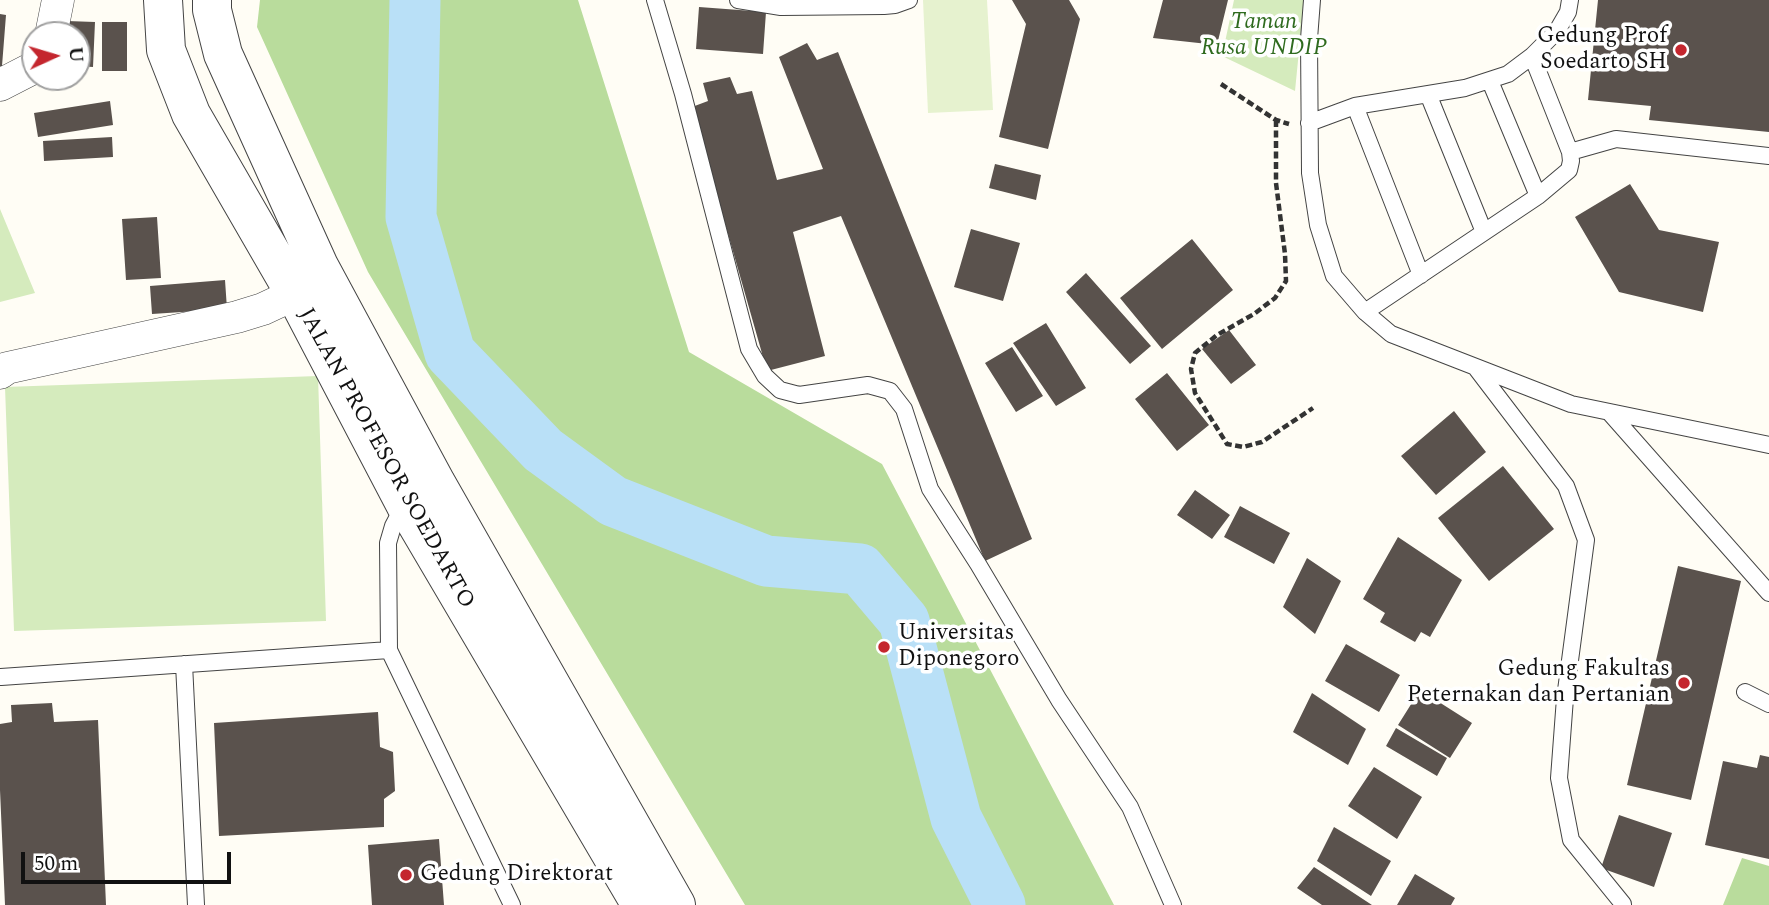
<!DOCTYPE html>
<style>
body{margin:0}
#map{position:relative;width:1769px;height:905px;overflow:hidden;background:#fffdf5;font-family:Spectral,serif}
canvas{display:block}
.north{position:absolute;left:21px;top:21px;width:70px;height:70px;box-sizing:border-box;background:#fff;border:2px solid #a0a0a0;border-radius:50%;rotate:86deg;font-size:19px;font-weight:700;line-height:28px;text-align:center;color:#111}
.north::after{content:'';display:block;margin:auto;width:24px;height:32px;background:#c4262e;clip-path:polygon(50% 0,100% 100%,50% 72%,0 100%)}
.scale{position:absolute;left:21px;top:852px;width:210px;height:32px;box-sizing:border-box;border:4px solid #111;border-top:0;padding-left:9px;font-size:21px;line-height:24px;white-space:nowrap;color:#111;-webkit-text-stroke:5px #fff;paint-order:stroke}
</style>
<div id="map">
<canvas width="1769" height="905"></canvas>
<div class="north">U</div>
<div class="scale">50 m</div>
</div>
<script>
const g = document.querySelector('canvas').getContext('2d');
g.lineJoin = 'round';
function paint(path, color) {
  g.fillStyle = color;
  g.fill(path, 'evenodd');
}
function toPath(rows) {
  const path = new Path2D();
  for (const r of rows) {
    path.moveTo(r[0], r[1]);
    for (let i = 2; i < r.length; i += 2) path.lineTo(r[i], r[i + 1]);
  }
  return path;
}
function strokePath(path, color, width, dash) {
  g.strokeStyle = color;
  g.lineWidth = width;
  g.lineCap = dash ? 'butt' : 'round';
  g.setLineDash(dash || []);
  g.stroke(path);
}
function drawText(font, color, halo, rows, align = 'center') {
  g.font = font + ' Spectral,serif';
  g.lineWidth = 7;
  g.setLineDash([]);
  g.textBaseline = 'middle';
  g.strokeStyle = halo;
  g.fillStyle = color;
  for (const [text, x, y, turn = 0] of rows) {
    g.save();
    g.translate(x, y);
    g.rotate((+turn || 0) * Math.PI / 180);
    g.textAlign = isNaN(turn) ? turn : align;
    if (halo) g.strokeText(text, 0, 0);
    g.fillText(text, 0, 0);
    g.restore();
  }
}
paint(toPath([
 [1234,0,1304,0,1295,91,1222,56],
 [0,209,35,293,0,302],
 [318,376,326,621,14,631,5,387]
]), '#d5ebbd');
paint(toPath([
 [260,0,578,0,689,352,882,464,1114,905,745,905,368,272,257,27],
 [1742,858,1769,866,1769,905,1723,905]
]), '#b9dc9c');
paint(toPath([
 [923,0,987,0,993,110,928,113]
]), '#e6f2cf');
strokePath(toPath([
 [415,0,411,217,450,353,543,450,613,501,766,561,860,569,904,621,956,818,1000,905]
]), '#b9e0f7', 51);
paint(toPath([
 [1012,0,1069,0,1080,19,1048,149,999,137,1026,24],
 [1163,0,1228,0,1217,45,1153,38],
 [1598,0,1769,0,1769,132,1649,120,1651,106,1588,100],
 [699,7,766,12,763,54,696,49],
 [0,14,6,15,2,66,0,66],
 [67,21,95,22,93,67,77,66,77,35,67,35],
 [102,22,127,22,127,71,102,71],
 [807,43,817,60,838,52,1032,539,985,561,841,216,793,232,825,356,767,371,692,107,708,101,703,83,730,77,737,94,752,91,777,180,823,169,779,57],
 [110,101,113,125,38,137,34,113],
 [112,137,113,157,44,161,43,141],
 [995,164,1041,175,1036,200,989,188],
 [1630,184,1659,230,1719,242,1703,312,1619,292,1575,217],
 [157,217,161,278,126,280,122,219],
 [971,229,1020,243,1003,301,954,287],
 [1192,239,1233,290,1162,349,1120,298],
 [1086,273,1151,346,1130,364,1066,292],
 [225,280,227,309,152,314,150,286],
 [1046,323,1086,388,1056,406,1013,343],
 [1229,330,1256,365,1231,384,1202,349],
 [1012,347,1043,396,1016,412,985,363],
 [1167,373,1209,425,1177,451,1135,399],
 [1454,411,1486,452,1436,495,1401,456],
 [1503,466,1554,529,1489,581,1438,518],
 [1195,490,1230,515,1212,539,1177,515],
 [1240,506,1290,533,1274,564,1224,537],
 [1398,537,1462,580,1430,637,1421,632,1415,642,1380,622,1385,613,1363,599],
 [1307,558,1341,581,1315,634,1283,607],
 [1678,566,1741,581,1691,800,1627,785],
 [1346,644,1400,675,1379,712,1325,681],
 [1420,690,1472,723,1450,758,1398,725],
 [1312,693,1366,729,1348,765,1293,732],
 [52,703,54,722,98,720,106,905,5,905,0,790,0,724,12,722,11,705],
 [378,712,380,747,393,752,395,791,384,799,384,827,219,836,214,723],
 [1396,728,1447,758,1437,776,1386,746],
 [1760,755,1769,757,1769,859,1705,845,1723,761,1757,768],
 [1374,767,1422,797,1397,839,1348,806],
 [1619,815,1672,833,1654,887,1601,868],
 [1334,827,1391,861,1371,896,1317,861],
 [439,839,444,905,372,905,368,845],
 [1314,867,1372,905,1322,905,1297,888],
 [1415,874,1455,898,1451,905,1397,905]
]), '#5a524d');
const service = toPath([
 [655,0,683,94,749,349,765,376,780,390,799,395,868,385,890,391,904,409,930,489,978,564,1059,700,1130,807,1173,905],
 [738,0,781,7,884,6,895,5,909,0],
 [1312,0,1309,39,1310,173,1318,225,1334,276,1365,312,1391,334,1571,404,1769,445],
 [1490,81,1538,196,1569,170,1571,161,1570,152,1532,56],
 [1428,94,1484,232],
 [1355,106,1421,275],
 [1309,123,1355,106,1465,88,1508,74,1532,56,1557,31,1568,12,1570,0],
 [1570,152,1616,139,1769,156],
 [1365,312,1538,196],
 [1476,368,1566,486,1586,540,1565,698,1559,778,1571,840,1623,904],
 [1609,412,1769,593],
 [403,507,393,526,388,543,389,650,512,905],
 [184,664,196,905],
 [1,677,389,650],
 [1745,692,1769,704]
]);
const minor = toPath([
 [51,35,58,0],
 [0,85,35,67],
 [0,373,7,368,237,317,263,309,295,294]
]);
const tertiary = toPath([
 [163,0,166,50,191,114,295,294,405,504,641,905],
 [212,0,212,10,223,54,319,266,436,483,676,905]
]);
strokePath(service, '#444', 18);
strokePath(minor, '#444', 33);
strokePath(tertiary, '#444', 40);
strokePath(toPath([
 [1221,84,1276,120,1289,124],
 [1276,120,1276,183,1285,254,1286,281,1275,298,1254,314,1217,335,1195,353,1191,369,1195,393,1227,444,1243,447,1262,442,1313,408]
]), '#333', 4.5, [7, 3.5]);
strokePath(service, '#fff', 16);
strokePath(minor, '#fff', 32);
strokePath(tertiary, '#fff', 38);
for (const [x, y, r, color] of [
 [1681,50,7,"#c4262e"],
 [884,647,7,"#c4262e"],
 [1684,683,7,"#c4262e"],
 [406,875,7,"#c4262e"]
]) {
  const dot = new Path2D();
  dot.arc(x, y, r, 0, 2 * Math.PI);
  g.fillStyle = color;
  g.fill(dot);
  strokePath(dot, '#fff', 2.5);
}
drawText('italic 23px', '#2f6b1f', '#fff', [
 ["Taman",1264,23],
 ["Rusa UNDIP",1264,49]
]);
drawText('23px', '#111', '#fff', [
 ["Gedung Prof",1667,37],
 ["Soedarto SH",1667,63],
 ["Universitas",898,634,"left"],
 ["Diponegoro",898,660,"left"],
 ["Gedung Fakultas",1670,670],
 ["Peternakan dan Pertanian",1670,696],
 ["Gedung Direktorat",420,875,"left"]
], 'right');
drawText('23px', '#111', '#fff', [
 ["JALAN PROFESOR SOEDARTO",385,459,61]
]);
</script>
